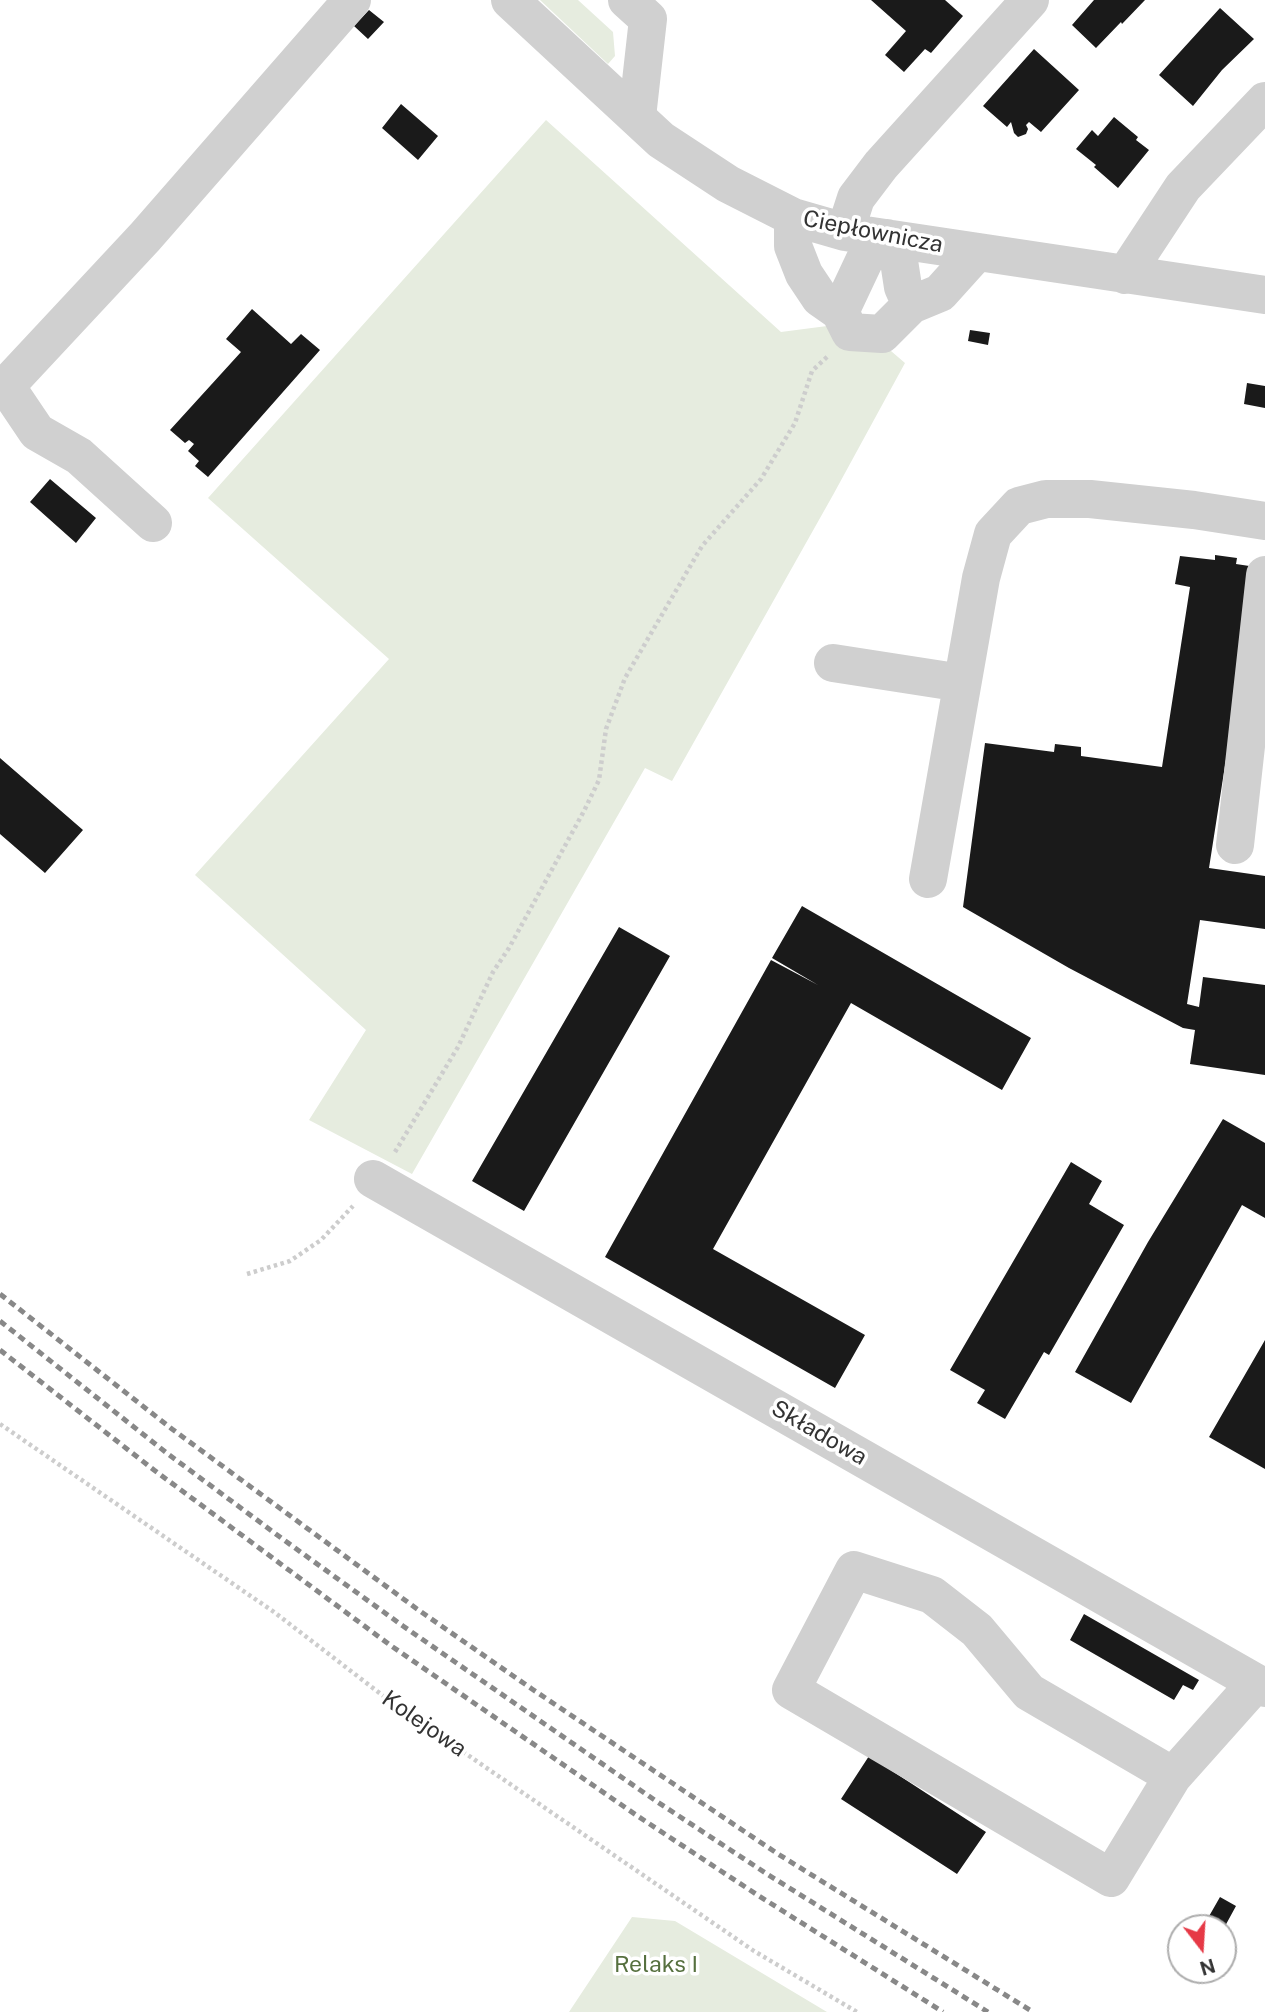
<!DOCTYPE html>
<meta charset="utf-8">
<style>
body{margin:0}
#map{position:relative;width:1265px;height:2012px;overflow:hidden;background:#fff;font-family:"Public Sans",sans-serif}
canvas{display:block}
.north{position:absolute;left:1167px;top:1914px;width:70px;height:70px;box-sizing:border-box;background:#fff;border:2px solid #adadad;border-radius:50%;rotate:163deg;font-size:19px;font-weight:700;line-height:28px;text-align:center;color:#333}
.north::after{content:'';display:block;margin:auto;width:24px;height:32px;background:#e63946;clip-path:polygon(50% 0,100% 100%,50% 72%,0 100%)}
</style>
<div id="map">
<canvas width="1265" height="2012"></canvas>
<div class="north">N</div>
</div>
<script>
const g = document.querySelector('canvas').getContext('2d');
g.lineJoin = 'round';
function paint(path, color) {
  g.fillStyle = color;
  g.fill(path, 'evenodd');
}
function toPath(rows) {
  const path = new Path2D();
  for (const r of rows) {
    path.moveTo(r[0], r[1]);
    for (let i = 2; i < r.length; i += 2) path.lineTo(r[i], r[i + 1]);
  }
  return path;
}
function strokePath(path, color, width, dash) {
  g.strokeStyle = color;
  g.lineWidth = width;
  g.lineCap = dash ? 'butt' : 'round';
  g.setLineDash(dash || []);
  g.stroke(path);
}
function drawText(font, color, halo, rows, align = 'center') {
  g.font = font + ' "Public Sans",sans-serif';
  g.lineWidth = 7;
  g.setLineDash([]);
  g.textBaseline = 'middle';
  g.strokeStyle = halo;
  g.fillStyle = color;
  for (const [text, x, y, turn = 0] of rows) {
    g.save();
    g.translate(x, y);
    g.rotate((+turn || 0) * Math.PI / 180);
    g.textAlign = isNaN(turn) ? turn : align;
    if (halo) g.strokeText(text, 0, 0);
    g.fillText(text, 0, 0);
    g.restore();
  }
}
paint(toPath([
 [540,0,578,0,613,32,615,56,608,64],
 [546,120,781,332,827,326,884,345,905,363,833,495,672,781,645,768,412,1174,309,1120,366,1030,195,875,389,659,208,498],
 [632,1917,675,1921,827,2012,569,2012]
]), '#e6ecdf');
paint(toPath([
 [871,0,945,0,963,16,931,53,925,49,904,72,885,55,906,31],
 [1094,0,1145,0,1122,24,1121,22,1096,48,1072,25],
 [1220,8,1254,39,1222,70,1193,106,1159,75],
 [369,10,384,22,368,39,354,26],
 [1034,49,1079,90,1041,132,1029,122,1026,125,1028,129,1026,134,1018,137,1014,133,1011,122,1007,127,983,106],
 [401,104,438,136,418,160,382,128],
 [1114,117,1138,137,1136,140,1149,150,1118,188,1094,167,1096,165,1076,149,1092,130,1098,136],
 [252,309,291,344,301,334,320,350,208,477,195,466,199,461,188,451,194,444,189,440,185,443,170,430,241,352,226,339],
 [970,330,990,333,988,345,968,341],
 [1247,383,1265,386,1265,408,1244,404],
 [50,479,96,518,76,543,30,502],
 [1215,555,1237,558,1236,564,1256,567,1209,868,1265,876,1265,929,1200,920,1187,1004,1199,1007,1203,977,1265,985,1265,1075,1190,1064,1195,1030,1183,1028,1069,968,963,907,985,743,1054,752,1055,744,1081,747,1081,756,1162,767,1190,587,1175,584,1180,556,1215,560],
 [0,758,83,830,45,873,0,834],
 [802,906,1031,1038,1002,1090,851,1003,713,1249,865,1335,835,1388,605,1257,771,960,818,985,772,958],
 [619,927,670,956,524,1211,472,1181],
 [1223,1119,1265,1143,1265,1218,1242,1205,1131,1403,1075,1372,1148,1242],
 [1071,1162,1102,1181,1089,1204,1124,1225,1049,1355,1044,1352,1005,1419,977,1403,985,1390,950,1370],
 [1265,1340,1265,1469,1209,1437],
 [1084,1614,1199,1680,1193,1690,1183,1685,1174,1700,1070,1640],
 [869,1756,986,1832,957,1874,841,1799],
 [1220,1897,1236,1906,1224,1928,1209,1928,1204,1925]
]), '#1a1a1a');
strokePath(toPath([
 [395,1152,458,1047,493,972,509,948,584,811,599,780,606,729,625,678,702,546,761,479,795,423,812,371,828,356],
 [247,1274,290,1261,321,1240,353,1206],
 [0,1424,274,1612,399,1708,754,1951,857,2012]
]), '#cdcdcd', 4.5, [3.5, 3.5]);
strokePath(toPath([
 [510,0,661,140,728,184,793,217,845,232,1265,295],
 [627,0,648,19,637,117],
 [793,217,793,246,804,274,820,298,840,312,850,332,882,334,911,305,940,293,977,252],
 [845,232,856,198,881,165,1030,0],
 [1125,275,1183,187,1265,101],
 [840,312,865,259,887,238,899,261,903,287,911,305],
 [153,523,79,456,37,432,6,386,145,237,352,0],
 [833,663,962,683],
 [1235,845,1265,575],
 [928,879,981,578,993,534,1019,506,1046,499,1090,499,1194,510,1265,521],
 [373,1179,1265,1688],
 [1173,1776,1029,1692,977,1630,932,1595,854,1570,791,1690,1111,1878,1173,1776,1256,1683]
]), '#d0d0d0', 38);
strokePath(toPath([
 [0,1294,172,1429,417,1609,532,1689,778,1854,1033,2012],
 [0,1321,168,1454,284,1540,403,1626,656,1801,767,1874,988,2012],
 [0,1350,154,1470,390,1645,639,1817,759,1896,943,2012]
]), '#888', 5, [7, 5]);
drawText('23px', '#333', '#fff', [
 ["Ciepłownicza",873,232,11],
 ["Składowa",819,1433,30],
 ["Kolejowa",424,1724,35]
]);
drawText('23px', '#56703f', '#fff', [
 ["Relaks I",656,1965]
]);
</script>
